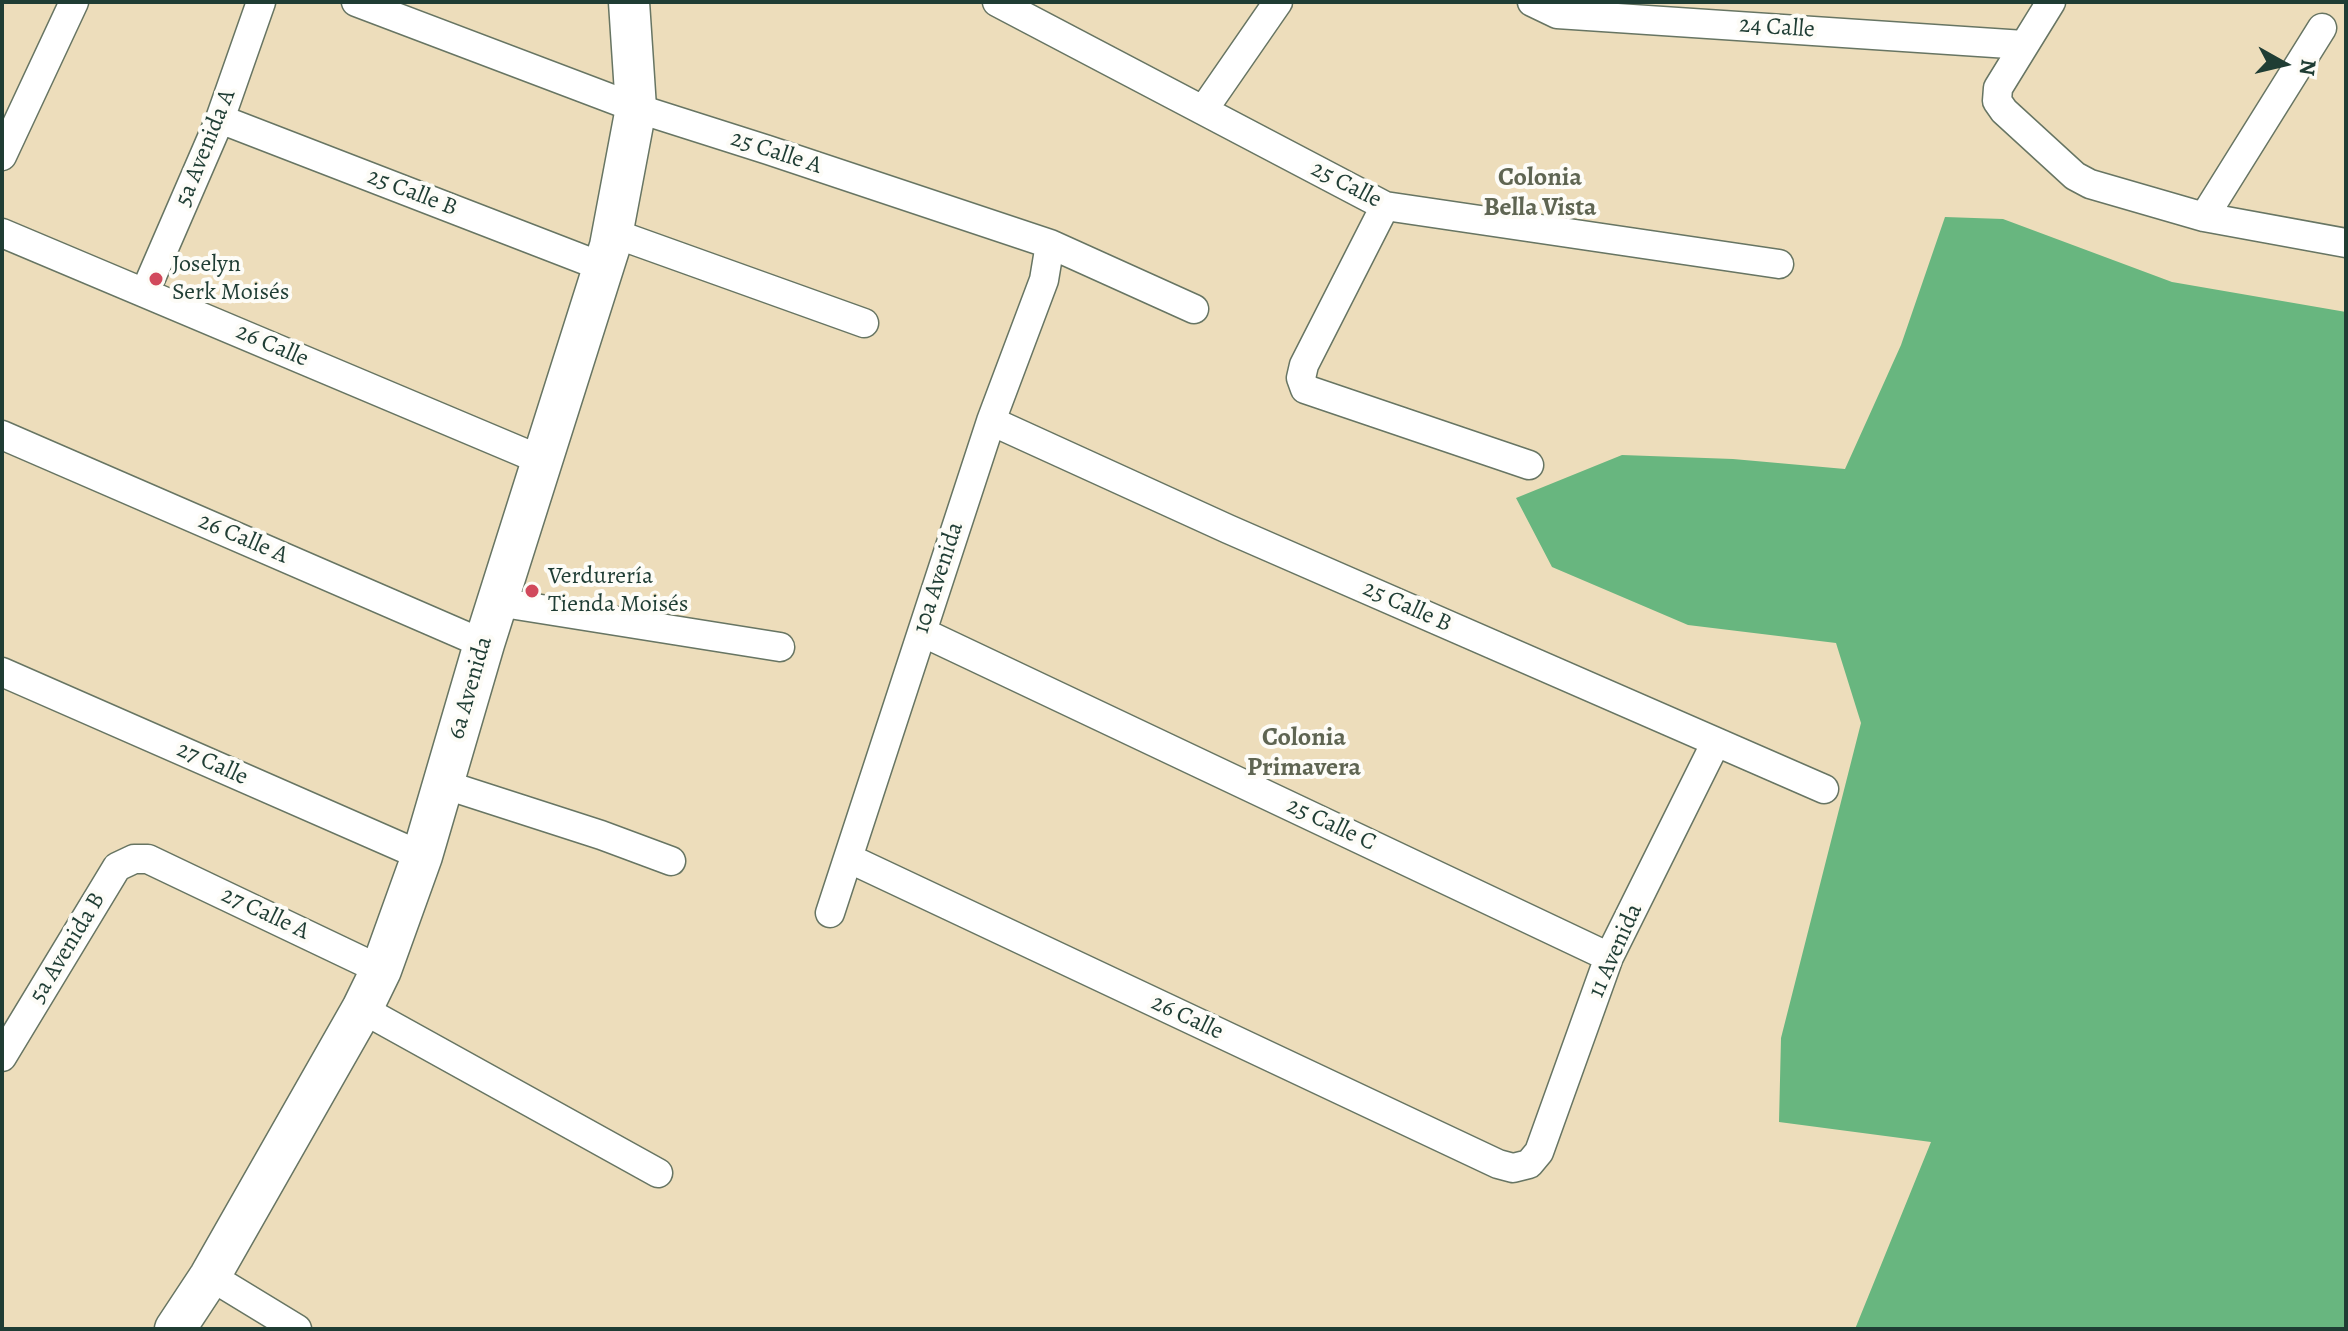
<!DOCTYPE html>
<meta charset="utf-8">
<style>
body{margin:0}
#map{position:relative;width:2348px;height:1331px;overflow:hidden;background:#edddbb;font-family:Alegreya,serif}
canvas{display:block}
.frame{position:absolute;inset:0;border:4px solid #1f3d34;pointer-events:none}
.north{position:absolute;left:2244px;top:24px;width:80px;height:80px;-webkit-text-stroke:6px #fdfcf7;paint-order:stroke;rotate:98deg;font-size:22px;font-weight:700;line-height:32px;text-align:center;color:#1f3d34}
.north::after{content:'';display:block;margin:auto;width:28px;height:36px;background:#1f3d34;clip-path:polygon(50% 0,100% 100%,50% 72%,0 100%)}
</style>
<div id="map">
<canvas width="2348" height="1331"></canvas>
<div class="frame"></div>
<div class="north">N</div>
</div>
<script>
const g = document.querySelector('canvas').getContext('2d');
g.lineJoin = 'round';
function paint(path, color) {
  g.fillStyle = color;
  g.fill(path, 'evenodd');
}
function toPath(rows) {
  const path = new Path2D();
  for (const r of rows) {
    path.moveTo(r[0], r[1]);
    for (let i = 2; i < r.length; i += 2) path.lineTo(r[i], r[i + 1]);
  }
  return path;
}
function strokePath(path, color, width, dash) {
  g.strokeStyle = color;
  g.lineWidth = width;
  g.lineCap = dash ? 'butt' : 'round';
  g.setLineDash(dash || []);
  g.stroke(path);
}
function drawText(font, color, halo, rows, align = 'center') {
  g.font = font + ' Alegreya,serif';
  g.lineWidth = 8;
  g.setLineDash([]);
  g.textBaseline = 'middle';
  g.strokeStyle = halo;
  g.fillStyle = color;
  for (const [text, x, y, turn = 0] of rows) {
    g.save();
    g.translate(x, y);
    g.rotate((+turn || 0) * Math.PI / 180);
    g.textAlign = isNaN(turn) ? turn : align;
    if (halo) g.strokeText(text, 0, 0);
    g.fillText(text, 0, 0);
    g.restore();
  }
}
paint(toPath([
 [1945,217,2003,219,2172,282,2346,312,2346,1329,1855,1329,1931,1142,1779,1122,1781,1038,1861,723,1836,643,1688,625,1552,567,1516,498,1622,455,1733,459,1845,469,1901,345]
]), '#68b67f');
const street = toPath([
 [356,2,636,108,768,150,1050,244,1194,309],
 [997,2,1385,206,1779,264],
 [1532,2,1557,14,2024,45],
 [2051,2,1998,88,1997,101,2004,111,2075,176,2090,184,2204,217,2346,243],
 [1204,109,1278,2],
 [220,119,603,267],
 [2,156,74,2],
 [1385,206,1304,365,1301,378,1305,389,1529,465],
 [2204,217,2322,28],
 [2,233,541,460],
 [613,233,864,323],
 [145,292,220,119,261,2],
 [991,421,1228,529,1824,789],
 [2,435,484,644],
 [497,602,780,647],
 [922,632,1609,957],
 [2,672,422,856],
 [443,784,601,835,671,861],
 [848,858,1498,1164,1513,1168,1529,1164,1539,1152,1609,957,1716,742],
 [830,913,991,421,1044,280,1050,244],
 [362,1009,658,1173],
 [2,1057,117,867,134,859,148,859,381,970],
 [210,1276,297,1329]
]);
const secondary = toPath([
 [175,1329,210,1276,362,1009,381,970,422,856,484,644,610,246,636,108,629,2]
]);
strokePath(street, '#677563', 31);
strokePath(secondary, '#677563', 43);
strokePath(street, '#fff', 28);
strokePath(secondary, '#fff', 40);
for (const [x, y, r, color] of [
 [156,279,8,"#d1495b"],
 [532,591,8,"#d1495b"]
]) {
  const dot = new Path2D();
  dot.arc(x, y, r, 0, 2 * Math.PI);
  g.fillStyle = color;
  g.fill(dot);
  strokePath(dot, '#fdfcf7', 3);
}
drawText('24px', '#1f3d34', '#fdfcf7', [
 ["24 Calle",1777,28,4],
 ["5a Avenida A",206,148,-68],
 ["25 Calle A",776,153,18],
 ["25 Calle",1346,185,27],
 ["25 Calle B",412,193,21],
 ["26 Calle",272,346,23],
 ["26 Calle A",243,539,23],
 ["10a Avenida",939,578,-72],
 ["25 Calle B",1407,607,24],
 ["6a Avenida",471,688,-74],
 ["27 Calle",212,764,24],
 ["25 Calle C",1331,825,25],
 ["27 Calle A",265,914,25],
 ["5a Avenida B",68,948,-59],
 ["11 Avenida",1616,951,-66],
 ["26 Calle",1187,1018,25]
]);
drawText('24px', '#1f3d34', '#fdfcf7', [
 ["Joselyn",172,265],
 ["Serk Moisés",172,293],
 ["Verdurería",548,577],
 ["Tienda Moisés",548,605]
], 'left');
drawText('bold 26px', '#5f6552', '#fdfcf7', [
 ["Colonia",1540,179],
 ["Bella Vista",1540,209],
 ["Colonia",1304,739],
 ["Primavera",1304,769]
]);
</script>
